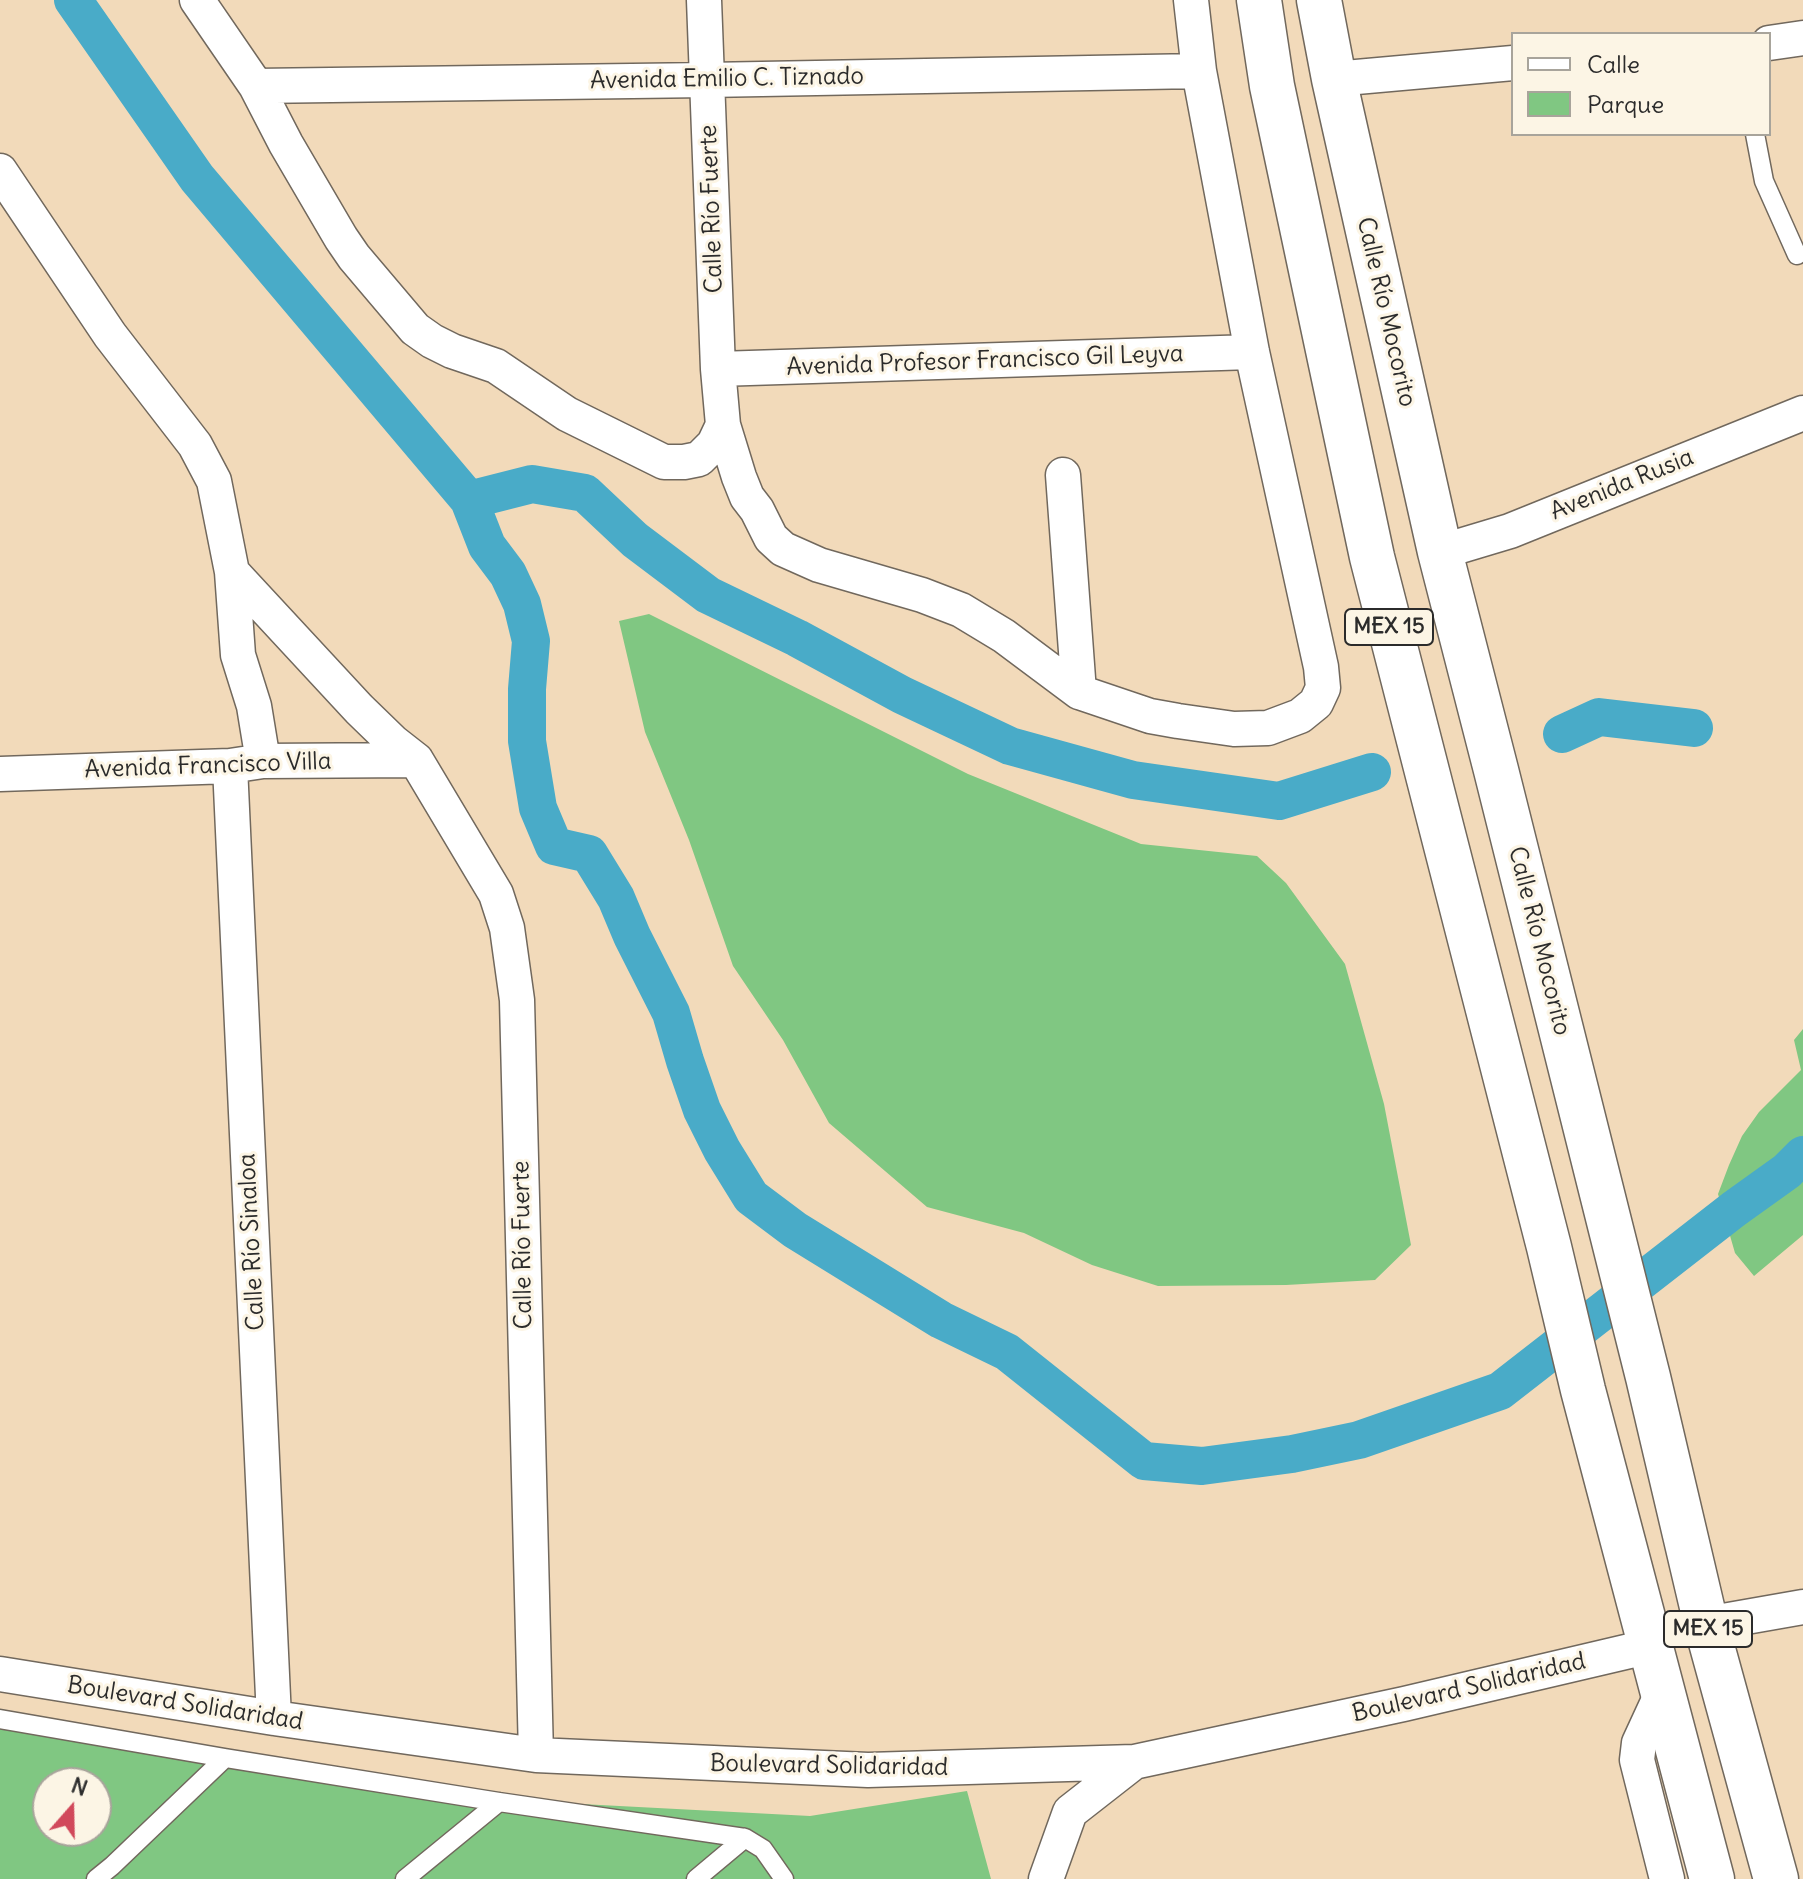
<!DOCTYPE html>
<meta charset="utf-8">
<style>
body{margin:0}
#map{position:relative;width:1803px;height:1879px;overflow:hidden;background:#f2daba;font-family:Delius,sans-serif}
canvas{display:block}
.legend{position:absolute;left:1511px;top:32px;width:260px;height:104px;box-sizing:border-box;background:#fcf5e5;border:2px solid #a8a49b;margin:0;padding:10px 14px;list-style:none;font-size:24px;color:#2b2b2b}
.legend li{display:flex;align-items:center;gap:16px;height:40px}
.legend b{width:40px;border:2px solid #a8a49b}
.north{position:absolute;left:32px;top:1767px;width:80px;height:80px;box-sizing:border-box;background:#fcf5e5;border:2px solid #a8a49b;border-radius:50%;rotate:20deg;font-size:22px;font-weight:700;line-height:32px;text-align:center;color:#2b2b2b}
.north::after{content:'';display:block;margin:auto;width:28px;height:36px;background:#d1495b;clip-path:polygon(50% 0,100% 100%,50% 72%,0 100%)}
</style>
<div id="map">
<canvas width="1803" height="1879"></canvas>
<ul class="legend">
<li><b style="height:10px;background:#fff"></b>Calle</li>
<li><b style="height:22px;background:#80c782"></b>Parque</li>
</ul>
<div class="north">N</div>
</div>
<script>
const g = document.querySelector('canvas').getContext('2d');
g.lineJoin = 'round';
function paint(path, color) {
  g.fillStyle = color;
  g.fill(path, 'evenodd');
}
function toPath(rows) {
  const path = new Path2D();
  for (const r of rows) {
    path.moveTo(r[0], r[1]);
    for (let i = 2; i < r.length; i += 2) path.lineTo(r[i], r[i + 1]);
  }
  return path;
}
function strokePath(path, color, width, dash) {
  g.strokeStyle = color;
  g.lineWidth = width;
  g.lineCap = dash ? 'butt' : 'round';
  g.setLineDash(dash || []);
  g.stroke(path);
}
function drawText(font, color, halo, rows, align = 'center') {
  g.font = font + ' Delius,sans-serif';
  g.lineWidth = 6;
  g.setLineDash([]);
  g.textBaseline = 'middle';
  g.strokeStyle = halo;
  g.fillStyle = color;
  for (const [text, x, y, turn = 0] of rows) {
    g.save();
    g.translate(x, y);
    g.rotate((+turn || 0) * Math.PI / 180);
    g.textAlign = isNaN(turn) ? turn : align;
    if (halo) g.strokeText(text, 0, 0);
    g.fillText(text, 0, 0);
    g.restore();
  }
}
paint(toPath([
 [649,614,968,774,1141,844,1257,856,1286,883,1345,964,1384,1104,1411,1245,1375,1280,1286,1285,1158,1286,1092,1265,1024,1233,927,1207,829,1123,783,1040,733,966,689,840,645,732,619,621],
 [1803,1029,1803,1235,1754,1276,1735,1253,1718,1194,1729,1165,1742,1136,1759,1112,1801,1070,1794,1040],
 [0,1709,109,1731,524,1801,810,1816,967,1791,991,1879,0,1879],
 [48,1783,96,1783,96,1831,48,1831]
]), '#80c782');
strokePath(toPath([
 [73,0,197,178,469,500,532,484,585,493,635,540,708,595,797,638,902,695,1010,746,1133,780,1279,801,1372,772],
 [469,500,487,546,508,574,522,604,531,641,527,689,527,741,538,808,554,846,589,854,616,898,632,936,671,1013,685,1061,702,1110,722,1150,751,1197,795,1230,941,1320,1007,1352,1144,1461,1202,1466,1292,1454,1359,1440,1500,1391,1734,1209,1787,1171,1803,1155],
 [1562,734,1599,717,1694,728]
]), '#49abc8', 38);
const lane = toPath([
 [1755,134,1764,181,1797,255],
 [0,1719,225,1758,499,1802,745,1838],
 [96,1879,112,1866,225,1758],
 [405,1879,499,1802],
 [696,1879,745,1838,763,1849,784,1879]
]);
const street = toPath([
 [197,0,256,86,286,144,341,238,354,257,415,329,432,341,452,351,496,366,567,414,664,462,684,462,699,459,714,444,723,425],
 [704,0,718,369,723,425,739,477,747,497,757,510,771,538,783,549,819,565,922,595,961,610,1004,636,1079,692,1150,716,1178,721,1234,729,1268,728,1300,716,1316,703,1323,688,1321,667,1252,352,1199,71,1191,0],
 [1769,43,1803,38],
 [1334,79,1513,63],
 [256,86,707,80,1199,71],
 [0,171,110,335,195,445,214,481,232,572,238,655,254,706,263,761],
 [718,369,1252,352],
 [1063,475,1079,692],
 [1440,552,1510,531,1803,413],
 [232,572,359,709,393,742,416,760,496,894,507,928,517,1000,536,1755],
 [230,766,274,1718],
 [0,774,230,766,263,761,416,760],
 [1706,1624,1803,1607],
 [0,1674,274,1718,536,1755,868,1770,1134,1762,1404,1704,1651,1646],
 [1663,1691,1639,1743,1637,1760,1667,1879],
 [1046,1879,1070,1812,1134,1762]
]);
const primary = toPath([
 [1259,0,1272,86,1372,557,1549,1247,1583,1390,1712,1879],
 [1319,0,1334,79,1440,552,1496,770,1648,1377,1706,1624,1776,1879]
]);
strokePath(lane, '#71685d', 21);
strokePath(street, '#71685d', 37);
strokePath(primary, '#71685d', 47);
strokePath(lane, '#fff', 18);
strokePath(street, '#fff', 34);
strokePath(primary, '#fff', 44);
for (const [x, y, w] of [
 [1389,627,88],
 [1708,1629,88]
]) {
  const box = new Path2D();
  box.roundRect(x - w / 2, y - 18, w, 36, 6);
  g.fillStyle = '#fcf5e5';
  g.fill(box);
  strokePath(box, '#2b2b2b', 2);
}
drawText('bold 22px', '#2b2b2b', null, [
 ["MEX 15",1389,627],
 ["MEX 15",1708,1629]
]);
drawText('24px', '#2b2b2b', '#fcf5e5', [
 ["Avenida Emilio C. Tiznado",727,79,-1],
 ["Calle Río Fuerte",712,209,-92],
 ["Calle Río Mocorito",1386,312,77],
 ["Avenida Profesor Francisco Gil Leyva",985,361,-2],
 ["Avenida Rusia",1622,485,-22],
 ["Avenida Francisco Villa",208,766,-2],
 ["Calle Río Mocorito",1539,941,76],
 ["Calle Río Sinaloa",252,1242,-93],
 ["Calle Río Fuerte",523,1245,-91],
 ["Boulevard Solidaridad",1469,1688,-13],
 ["Boulevard Solidaridad",185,1704,9],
 ["Boulevard Solidaridad",829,1766,1]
]);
</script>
